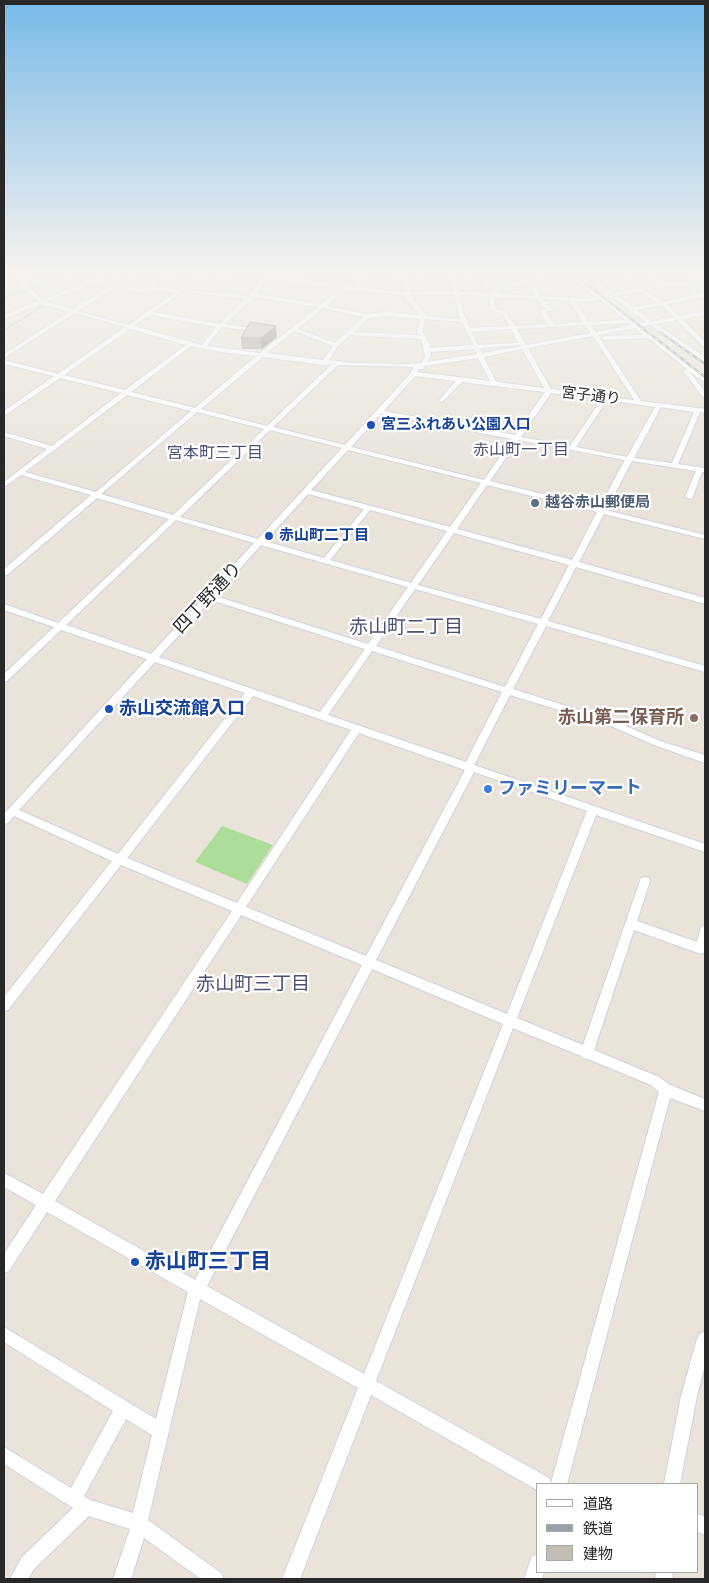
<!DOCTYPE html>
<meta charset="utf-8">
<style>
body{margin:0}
#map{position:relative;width:709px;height:1583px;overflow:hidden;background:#e9e3da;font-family:"IBM Plex Sans","Noto Sans JP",sans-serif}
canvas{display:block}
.frame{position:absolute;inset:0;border:5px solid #282828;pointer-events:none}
.legend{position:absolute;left:536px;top:1483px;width:162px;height:90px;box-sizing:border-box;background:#fff;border:1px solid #a9a9a9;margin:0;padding:6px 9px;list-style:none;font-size:15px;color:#282828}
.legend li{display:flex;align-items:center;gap:10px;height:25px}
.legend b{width:25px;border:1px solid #a9a9a9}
</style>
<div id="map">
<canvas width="709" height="1583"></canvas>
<div class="frame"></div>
<ul class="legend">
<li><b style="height:6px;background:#fff"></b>道路</li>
<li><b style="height:6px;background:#9d9fb1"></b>鉄道</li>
<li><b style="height:14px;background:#c2bdb5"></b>建物</li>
</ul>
</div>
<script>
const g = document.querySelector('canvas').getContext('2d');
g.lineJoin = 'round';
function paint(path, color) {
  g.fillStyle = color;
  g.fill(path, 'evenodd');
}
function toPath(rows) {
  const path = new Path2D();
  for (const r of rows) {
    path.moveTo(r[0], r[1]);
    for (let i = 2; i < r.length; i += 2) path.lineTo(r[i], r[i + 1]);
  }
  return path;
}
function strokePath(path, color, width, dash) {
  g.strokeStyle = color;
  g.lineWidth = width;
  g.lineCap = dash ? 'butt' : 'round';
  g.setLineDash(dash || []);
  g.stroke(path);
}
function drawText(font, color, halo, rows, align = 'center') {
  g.font = font + ' "IBM Plex Sans","Noto Sans JP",sans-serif';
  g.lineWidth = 4.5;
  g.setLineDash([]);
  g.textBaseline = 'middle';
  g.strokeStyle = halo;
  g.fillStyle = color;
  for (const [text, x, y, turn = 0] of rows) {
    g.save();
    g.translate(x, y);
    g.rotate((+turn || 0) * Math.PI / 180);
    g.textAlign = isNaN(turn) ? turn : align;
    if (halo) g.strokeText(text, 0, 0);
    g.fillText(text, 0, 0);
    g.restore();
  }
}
paint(toPath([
 [705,316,705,342,684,321]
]), '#ebe1ca');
paint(toPath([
 [222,826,273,845,247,884,195,862]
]), '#adde99');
strokePath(toPath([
 [4,298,73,271],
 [4,330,45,305]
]), '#71c3e7', 1);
const minor = toPath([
 [10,271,15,271,17,274,26,271,32,271,20,276,42,300,113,271,120,271,100,280,142,289,152,287,150,283,152,279,165,271,171,271,156,281,157,287,180,289,198,271,203,271,185,290,249,296,263,277,222,273,220,271,267,274,356,287,358,271,363,271,361,288,402,292,405,292,400,271,404,271,405,274,477,271,495,287,521,281,506,271,511,271,527,280,566,274,564,271,569,271,572,273,577,273,578,274,575,276,601,296,608,294,579,271,584,271,614,293,651,285,621,271,627,271,657,284,671,281,684,282,701,271,705,271,705,273,690,283,705,286,705,290,671,285,645,290,664,302,705,292,705,296,700,298,667,304,679,316,705,311,705,315,682,319,705,342,705,347,703,346,677,320,656,324,705,357,705,362,650,325,641,327,705,377,705,382,703,381,690,372,705,392,705,398,703,397,683,371,687,369,648,338,604,340,601,338,604,336,643,335,635,328,598,335,641,401,705,409,705,413,700,412,678,464,705,468,705,472,702,472,692,499,685,497,696,471,632,461,606,510,705,535,705,539,604,514,579,562,705,598,705,604,576,567,548,621,705,666,705,672,546,626,513,689,617,722,660,741,705,755,705,763,654,745,611,726,510,695,474,765,705,844,705,852,596,815,517,1018,583,1045,640,881,641,878,645,877,649,878,650,881,637,921,697,942,701,927,705,925,705,952,701,954,634,930,594,1050,659,1077,670,1085,705,1099,705,1111,670,1098,567,1484,538,1484,537,1490,371,1395,300,1579,282,1579,358,1388,200,1299,148,1520,221,1573,224,1579,201,1579,144,1538,131,1579,113,1579,130,1529,89,1516,34,1569,28,1579,10,1579,22,1557,73,1508,4,1464,4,1447,71,1488,113,1411,4,1342,4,1327,156,1419,188,1292,47,1212,9,1271,4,1273,4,1254,36,1205,4,1187,4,1173,43,1194,232,911,121,865,8,1010,4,1011,4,997,112,861,14,816,8,823,4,824,4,814,147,659,61,630,7,681,4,682,4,674,54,627,4,610,4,604,58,623,169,519,97,498,7,575,4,575,4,569,91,495,21,475,4,487,4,482,47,449,4,436,4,432,52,446,121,393,60,378,4,416,4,411,54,376,4,364,4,360,58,374,125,327,75,313,4,358,4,354,69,312,41,304,4,319,4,315,37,301,15,278,4,282,4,278,13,275,10,271],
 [472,271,491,290,492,293,459,292,456,276,472,271],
 [451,276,454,291,410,292,406,277,451,276],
 [570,276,595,297,587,298,540,296,536,285,532,282,570,276],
 [268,278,321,287,341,289,321,304,257,294,268,278],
 [95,282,111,285,73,309,46,302,95,282],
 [526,283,531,286,534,296,498,294,497,290,526,283],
 [116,287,142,293,155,290,176,292,128,325,78,311,116,287],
 [347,289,405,296,407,300,420,315,387,312,367,314,326,306,347,289],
 [639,291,658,303,633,307,617,295,639,291],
 [182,292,245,299,219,324,154,312,182,292],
 [411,295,454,295,460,319,426,316,411,295],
 [460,295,488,296,491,311,502,313,509,326,470,328,464,315,460,295],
 [254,297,318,307,260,353,207,346,222,327,262,332,263,331,260,329,225,324,254,297],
 [494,297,537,299,546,309,539,311,548,324,515,326,506,311,496,309,494,297],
 [612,297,646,322,637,324,604,298,612,297],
 [543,299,569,301,583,322,554,324,546,312,553,310,543,299],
 [599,299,625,320,589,322,575,301,587,302,599,299],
 [662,305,674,317,652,321,637,310,662,305],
 [323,308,363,317,335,343,298,329,323,308],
 [150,315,216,327,202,345,134,326,150,315],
 [387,316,420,319,417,332,419,335,354,332,369,318,387,316],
 [425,319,462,322,473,345,430,348,429,343,423,332,425,319],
 [629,323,632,325,596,332,591,325,629,323],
 [585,325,591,333,526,345,517,329,585,325],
 [130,329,186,345,125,390,64,375,130,329],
 [511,329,518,343,478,345,472,332,511,329],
 [294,331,333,346,323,360,267,353,294,331],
 [350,335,421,339,425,356,421,363,410,364,353,363,329,360,338,346,350,335],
 [593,336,634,400,551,389,528,348,593,336],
 [520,345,521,346,482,353,480,348,520,345],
 [191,346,221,352,256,356,195,408,131,392,191,346],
 [474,349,477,354,427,362,431,356,430,352,474,349],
 [522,349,544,388,496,382,484,357,522,349],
 [263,357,324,365,332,364,267,426,201,409,263,357],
 [478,358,490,381,417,372,419,369,423,369,425,366,478,358],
 [338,365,414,367,409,375,345,445,273,427,338,365],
 [415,376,456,381,439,400,442,402,462,382,545,392,515,435,384,411,415,376],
 [551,393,601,400,570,446,521,437,551,393],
 [127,395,191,411,96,492,25,472,127,395],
 [607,400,655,407,627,457,576,447,607,400],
 [661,407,694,412,672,463,634,458,661,407],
 [197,412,264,429,173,515,101,494,197,412],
 [381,414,512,439,484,480,351,447,381,414],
 [270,430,342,448,258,539,180,517,270,430],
 [518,440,625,460,599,508,490,481,518,440],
 [348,450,481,483,450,527,311,490,348,450],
 [487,485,597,512,572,560,457,529,487,485],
 [308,494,364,509,324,558,265,541,308,494],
 [370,510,447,531,411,583,330,560,370,510],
 [176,520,254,543,151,654,66,625,176,520],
 [454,533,569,565,541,619,418,585,454,533],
 [261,545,408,587,368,644,215,596,261,545],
 [415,589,538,624,505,687,376,646,415,589],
 [211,600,365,649,320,712,159,657,211,600],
 [372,651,502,692,466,762,328,715,372,651],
 [155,662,245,693,118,854,19,810,155,662],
 [253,696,351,730,237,903,127,858,253,696],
 [359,733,465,770,366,956,246,907,359,733],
 [474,772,587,811,507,1014,376,960,474,772],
 [241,915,362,965,195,1280,55,1201,241,915],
 [372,969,503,1024,364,1374,207,1286,372,969],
 [513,1028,581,1056,582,1058,588,1059,651,1085,659,1092,551,1483,549,1478,376,1381,513,1028],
 [126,1419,152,1435,133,1513,90,1500,84,1496,126,1419],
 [135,271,142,271,130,276,127,274,135,271],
 [705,1331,705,1365,697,1396,680,1484,664,1484,681,1396,697,1339,700,1334,705,1331],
 [698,1514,705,1517,705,1535,698,1532,698,1514],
 [538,1554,538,1572,544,1572,542,1579,524,1579,532,1556,538,1554],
 [656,1572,672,1572,673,1579,655,1579,656,1572]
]);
strokePath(minor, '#cfd2e0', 2);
paint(minor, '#fff');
const rail = toPath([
 [570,271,705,377],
 [660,332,705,364]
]);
strokePath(rail, '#9d9fb1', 2.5);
strokePath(rail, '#fff', 1, [4.5]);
paint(toPath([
 [277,337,262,349,242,349,241,338]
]), '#a7a39c');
paint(toPath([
 [276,326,277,337,262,349,261,338]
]), '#88847f');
const building = toPath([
 [250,322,276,326,261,338,241,338,250,322]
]);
paint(building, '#c2bdb5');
strokePath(building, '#88847f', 1);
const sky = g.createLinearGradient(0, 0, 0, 492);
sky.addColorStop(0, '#78bae8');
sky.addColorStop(0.55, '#f5f2ee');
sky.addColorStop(1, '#f5f2ee00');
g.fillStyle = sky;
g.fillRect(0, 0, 709, 492);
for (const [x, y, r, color] of [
 [371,425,5,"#1a4fb4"],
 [535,503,5,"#5c6f8a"],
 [269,536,5,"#1a4fb4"],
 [109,709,5,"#1a4fb4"],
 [694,718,5,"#8d6e63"],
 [488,789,5,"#3f7fe0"],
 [135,1262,5,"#1a4fb4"]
]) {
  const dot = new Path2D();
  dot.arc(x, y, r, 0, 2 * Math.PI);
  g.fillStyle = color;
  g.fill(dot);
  strokePath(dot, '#fff', 2);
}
drawText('15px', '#282828', '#fff', [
 ["宮子通り",591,396,7]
]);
drawText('bold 15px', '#164399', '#fff', [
 ["宮三ふれあい公園入口",381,425],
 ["赤山町二丁目",279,536]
], 'left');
drawText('bold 15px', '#4e5e75', '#fff', [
 ["越谷赤山郵便局",545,503]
], 'left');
drawText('16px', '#4b5175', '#fff', [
 ["赤山町一丁目",521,450],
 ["宮本町三丁目",215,453]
]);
drawText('18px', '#282828', '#fff', [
 ["四丁野通り",208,598,-47]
]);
drawText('bold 18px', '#164399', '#fff', [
 ["赤山交流館入口",119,709]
], 'left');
drawText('bold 18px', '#785e54', '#fff', [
 ["赤山第二保育所",684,718]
], 'right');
drawText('bold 18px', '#366cbe', '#fff', [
 ["ファミリーマート",498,789]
], 'left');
drawText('19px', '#4b5175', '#fff', [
 ["赤山町二丁目",406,628],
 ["赤山町三丁目",253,985]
]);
drawText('bold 21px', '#164399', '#fff', [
 ["赤山町三丁目",145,1262]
], 'left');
</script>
